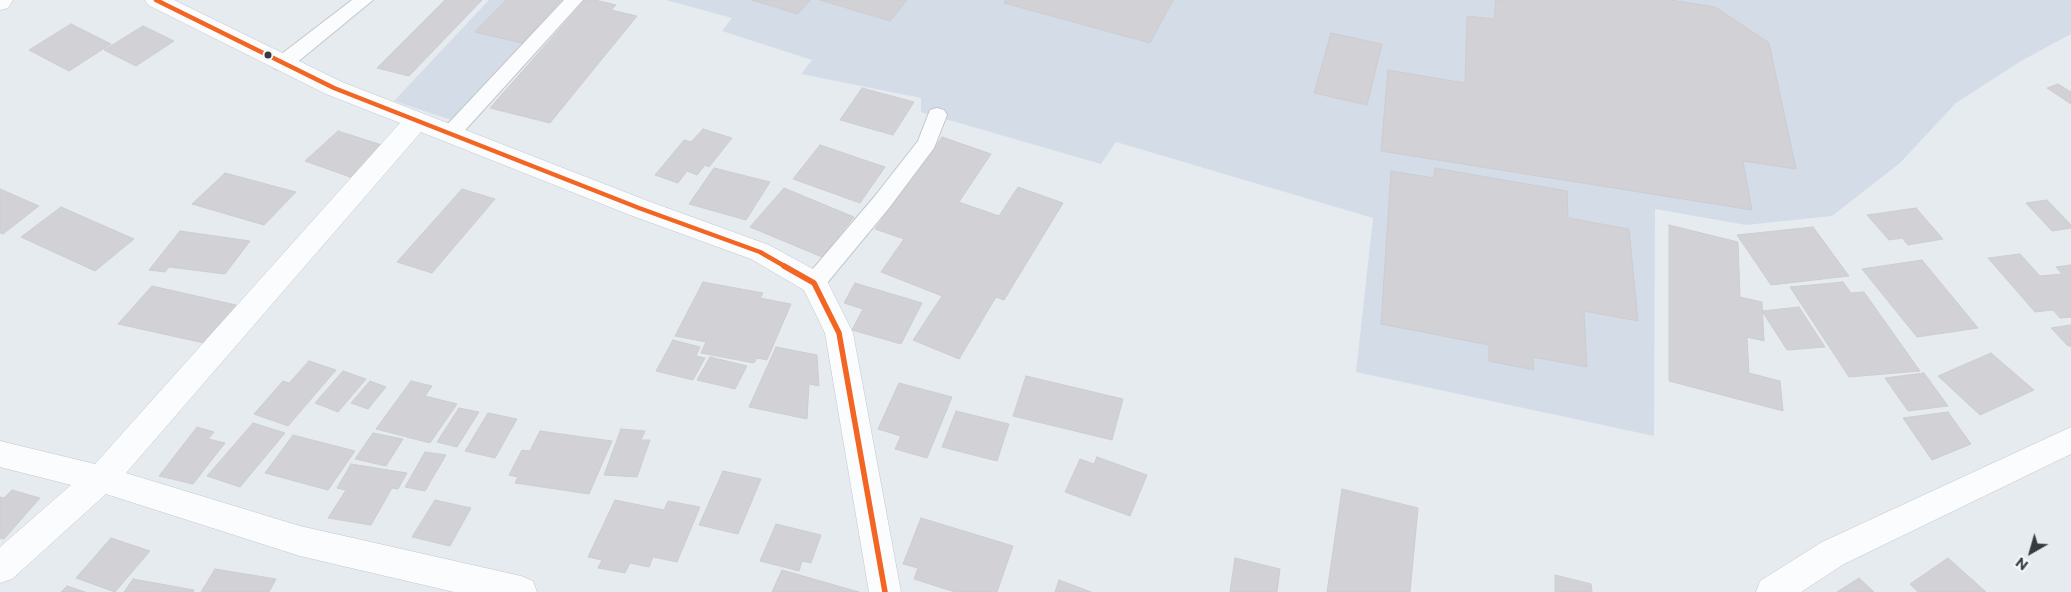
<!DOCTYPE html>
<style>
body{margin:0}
#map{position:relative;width:2071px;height:592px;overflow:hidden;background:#e6ebf0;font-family:Montserrat,sans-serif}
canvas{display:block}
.north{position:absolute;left:2006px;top:527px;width:50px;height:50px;-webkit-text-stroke:4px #f2f8fe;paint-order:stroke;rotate:218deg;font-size:14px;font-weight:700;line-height:20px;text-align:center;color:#383b3e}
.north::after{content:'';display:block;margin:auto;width:18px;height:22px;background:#383b3e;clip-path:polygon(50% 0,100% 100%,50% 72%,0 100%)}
</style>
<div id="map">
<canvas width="2071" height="592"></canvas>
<div class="north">N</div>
</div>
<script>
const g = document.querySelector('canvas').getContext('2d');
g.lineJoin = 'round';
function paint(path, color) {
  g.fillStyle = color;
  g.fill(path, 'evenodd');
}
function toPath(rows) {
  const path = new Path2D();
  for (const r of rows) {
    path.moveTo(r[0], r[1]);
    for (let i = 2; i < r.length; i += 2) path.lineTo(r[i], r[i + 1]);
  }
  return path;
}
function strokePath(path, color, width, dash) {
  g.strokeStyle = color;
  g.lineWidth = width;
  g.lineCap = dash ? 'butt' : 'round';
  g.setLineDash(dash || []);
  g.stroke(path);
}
paint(toPath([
 [489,0,566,0,454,121,394,101],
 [666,0,2071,0,2071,34,2021,61,1956,103,1900,163,1832,216,1746,225,1655,209,1654,436,1356,372,1373,218,1116,142,1101,164,921,112,921,98,801,74,812,60,722,31,732,18]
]), '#d4dde7');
const building = toPath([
 [445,0,482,0,409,76,377,68,445,0],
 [506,0,561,0,522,43,475,32,506,0],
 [585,0,595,0,616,5,611,10,637,16,550,123,490,108,585,0],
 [752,0,810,0,798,14,752,0],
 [820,0,907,0,890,21,820,0],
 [1006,0,1173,0,1150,43,1004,3,1006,0],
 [1496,0,1671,0,1715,7,1769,43,1796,169,1743,161,1752,210,1381,151,1388,70,1465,83,1467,16,1494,19,1496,0],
 [71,24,111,44,69,71,29,50,71,24],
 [143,26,174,41,136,66,104,50,143,26],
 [1331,33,1382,44,1367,105,1314,93,1331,33],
 [2058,84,2071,92,2071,104,2047,88,2058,84],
 [862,88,914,102,893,135,840,120,862,88],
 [703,129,732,138,709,167,705,165,697,175,687,171,678,183,655,175,684,140,691,142,703,129],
 [338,131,385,146,353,178,305,161,338,131],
 [942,137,991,154,959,202,999,216,1018,187,1063,203,1004,300,996,297,959,359,913,340,942,296,881,272,904,239,875,229,942,137],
 [820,145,885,167,860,203,793,179,820,145],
 [714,168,770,182,746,220,689,204,714,168],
 [1435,168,1567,191,1568,218,1629,229,1638,321,1584,311,1587,367,1533,357,1534,370,1489,361,1489,345,1381,324,1391,171,1434,178,1435,168],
 [225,173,296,192,264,225,192,204,225,173],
 [784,188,854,217,822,257,750,227,784,188],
 [0,189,39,206,3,234,0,233,0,189],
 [462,189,495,199,432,273,397,262,462,189],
 [2047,200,2071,225,2071,228,2052,231,2026,203,2047,200],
 [61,207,134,239,95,271,21,237,61,207],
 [1916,208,1943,239,1908,245,1902,238,1889,240,1867,215,1916,208],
 [1669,225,1738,242,1740,297,1762,302,1764,341,1747,337,1749,373,1780,381,1783,411,1669,381,1669,225],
 [1813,227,1849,276,1771,285,1737,235,1813,227],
 [180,231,250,241,225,274,169,267,165,272,149,270,180,231],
 [2020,254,2040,276,2062,274,2056,267,2071,265,2071,317,2060,318,2053,310,2035,312,1988,258,2020,254],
 [1922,260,1978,328,1917,337,1862,269,1922,260],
 [703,282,763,293,760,298,791,304,767,360,757,358,754,363,701,353,706,342,675,336,703,282],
 [1843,282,1851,293,1864,292,1920,371,1849,377,1790,287,1843,282],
 [855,283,922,303,901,344,852,330,863,309,844,303,855,283],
 [152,286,236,305,204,343,118,324,152,286],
 [1799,307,1825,347,1787,350,1762,311,1799,307],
 [2071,325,2071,346,2068,346,2051,328,2071,325],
 [673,340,700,347,696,356,705,358,693,380,656,371,673,340],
 [776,347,817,355,819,386,809,384,807,419,749,407,776,347],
 [1991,353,2034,390,1980,415,1938,376,1991,353],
 [710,357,747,366,735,389,697,380,710,357],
 [309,361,336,370,288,426,254,414,283,381,289,383,309,361],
 [343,371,366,379,338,412,315,403,343,371],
 [1924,373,1948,406,1908,411,1885,378,1924,373],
 [1026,376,1123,399,1112,440,1013,416,1026,376],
 [370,381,386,387,368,409,351,403,370,381],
 [411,381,432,386,425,396,457,404,430,443,376,429,411,381],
 [899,383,952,397,927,458,895,449,901,436,878,429,899,383],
 [459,408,479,412,457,447,437,442,459,408],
 [956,411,1009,424,997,461,942,447,956,411],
 [1948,412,1971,444,1932,460,1903,418,1948,412],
 [488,413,517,419,495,458,465,451,488,413],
 [253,423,285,433,240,487,207,476,253,423],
 [197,427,214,432,208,439,225,443,193,484,159,476,197,427],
 [621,429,645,431,641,440,650,440,637,477,604,475,621,429],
 [540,431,612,441,589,494,515,483,518,477,509,475,522,450,530,451,540,431],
 [373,433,403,439,386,466,355,459,373,433],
 [293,435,355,451,328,490,265,473,293,435],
 [425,452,446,455,425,491,405,487,425,452],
 [1097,457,1147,475,1130,516,1065,492,1080,459,1094,464,1097,457],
 [351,464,407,473,398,489,392,488,371,525,328,518,346,490,337,488,351,464],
 [723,471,761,479,738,534,699,525,723,471],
 [1342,489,1418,508,1410,592,1327,592,1342,489],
 [12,490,40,498,4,539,0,538,0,497,4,498,12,490],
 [435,500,471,508,450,546,412,537,435,500],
 [615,500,664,510,668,501,700,507,677,562,653,557,649,567,630,563,625,573,598,568,602,560,588,557,615,500],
 [921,518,1013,546,997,592,955,592,914,579,918,568,903,564,921,518],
 [776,524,821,535,811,563,802,561,799,571,760,561,776,524],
 [111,538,150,551,115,592,76,578,111,538],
 [1235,558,1280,569,1277,592,1230,592,1235,558],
 [1948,558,1986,592,1918,592,1910,584,1948,558],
 [215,569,276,579,269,592,201,592,215,569],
 [782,570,859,592,772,592,782,570],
 [1555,575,1591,584,1592,592,1555,592,1555,575],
 [1859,578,1874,592,1837,592,1859,578],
 [133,579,194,590,193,592,124,592,133,579],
 [1059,580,1091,592,1055,592,1059,580],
 [67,586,85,592,61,592,67,586]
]);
paint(building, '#d2d2d6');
strokePath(building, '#cccdd0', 1);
const service = toPath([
 [352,0,373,0,289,69,282,70,275,69,273,64,275,59,352,0],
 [564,0,583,0,458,138,451,140,444,138,441,133,444,128,564,0],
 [937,108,944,110,947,115,934,148,889,208,822,289,814,292,806,289,803,283,806,277,875,196,918,141,930,110,937,108]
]);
const minor = toPath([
 [145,0,174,0,342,82,648,201,769,245,824,275,853,333,901,592,869,592,825,333,804,290,751,259,630,215,421,132,126,473,300,526,521,576,533,581,537,592,454,592,300,556,106,494,12,579,0,583,0,547,71,485,0,467,0,441,95,464,400,123,326,94,148,5,145,0],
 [2071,427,2071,454,1844,564,1801,592,1756,592,1760,581,1822,542,2071,427]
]);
const primary = toPath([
 [0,0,13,0,8,8,0,10,0,0]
]);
strokePath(service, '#c3c7cb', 2);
strokePath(minor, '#c3c7cb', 1);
strokePath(primary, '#c3c7cb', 1);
paint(service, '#fbfcfd');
paint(minor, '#fbfcfd');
paint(primary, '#fbfcfd');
strokePath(toPath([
 [156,0,334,88,639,208,760,252,786,267]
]), '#f26522', 4.5);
strokePath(toPath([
 [784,266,814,283,839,333,885,592]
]), '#f26522', 5.5);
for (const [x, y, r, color] of [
 [268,55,4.5,"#383b3e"]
]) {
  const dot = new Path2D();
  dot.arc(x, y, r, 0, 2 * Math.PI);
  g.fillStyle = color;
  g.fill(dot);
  strokePath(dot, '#f2f8fe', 2);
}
</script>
